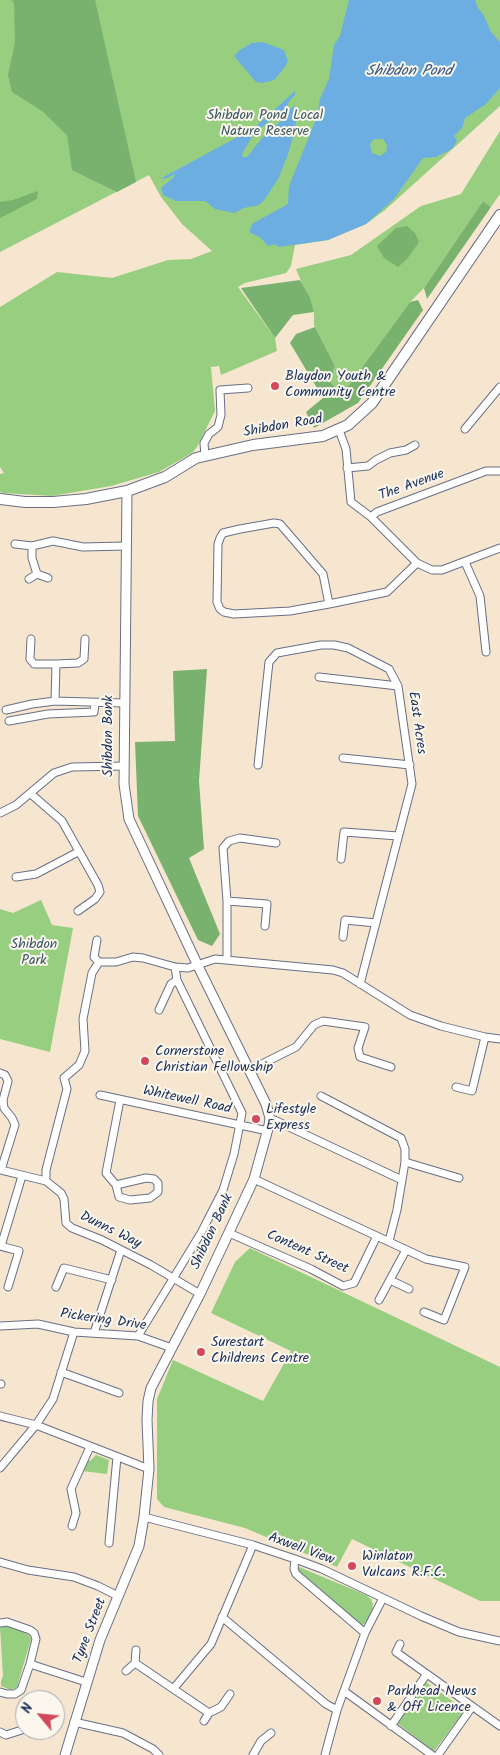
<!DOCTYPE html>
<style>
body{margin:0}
#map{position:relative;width:500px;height:1755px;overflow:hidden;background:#f6e6cf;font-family:Kalam,sans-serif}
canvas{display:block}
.north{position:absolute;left:15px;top:1690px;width:50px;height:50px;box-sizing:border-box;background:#fbf7ec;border:1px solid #a1a7b3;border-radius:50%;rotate:298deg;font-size:14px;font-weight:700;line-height:20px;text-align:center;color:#1b2f5e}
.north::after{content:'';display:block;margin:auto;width:18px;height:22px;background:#d1495b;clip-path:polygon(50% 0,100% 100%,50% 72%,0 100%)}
</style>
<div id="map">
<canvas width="500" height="1755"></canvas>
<div class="north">N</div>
</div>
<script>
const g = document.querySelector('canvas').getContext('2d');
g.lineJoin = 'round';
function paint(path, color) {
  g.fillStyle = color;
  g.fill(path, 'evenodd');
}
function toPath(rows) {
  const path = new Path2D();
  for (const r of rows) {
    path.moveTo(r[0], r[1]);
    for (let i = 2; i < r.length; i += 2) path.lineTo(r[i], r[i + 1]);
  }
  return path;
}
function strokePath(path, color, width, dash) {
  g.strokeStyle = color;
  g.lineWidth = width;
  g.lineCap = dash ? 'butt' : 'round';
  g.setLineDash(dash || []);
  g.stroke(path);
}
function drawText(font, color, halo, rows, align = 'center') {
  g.font = font + ' Kalam,sans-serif';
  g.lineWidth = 4;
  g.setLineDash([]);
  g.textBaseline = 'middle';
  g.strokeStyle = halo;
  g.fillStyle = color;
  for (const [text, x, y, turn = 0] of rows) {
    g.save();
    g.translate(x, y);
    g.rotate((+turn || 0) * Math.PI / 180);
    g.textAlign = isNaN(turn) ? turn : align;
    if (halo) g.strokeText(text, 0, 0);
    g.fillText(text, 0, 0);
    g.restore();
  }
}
paint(toPath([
 [0,0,500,0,500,106,385,210,366,224,328,240,295,245,291,266,286,273,245,283,238,287,275,338,277,351,221,375,219,366,211,367,215,411,197,447,192,453,159,472,111,486,52,496,3,493,0,492,0,474,4,473,0,467,0,307,57,272,112,278,168,260,191,259,212,251,182,224,161,197,149,175,0,252],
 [500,131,500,194,491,207,483,201,424,288,410,302,350,384,339,393,330,381,335,366,314,325,314,312,296,269,351,255,421,206,461,194],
 [41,900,52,925,73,928,50,1052,0,1039,0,909,13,913],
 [250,1248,500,1367,500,1601,480,1601,352,1539,337,1567,245,1528,164,1507,157,1499,157,1399,173,1360,263,1401,291,1351,211,1313,235,1262],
 [96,1455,109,1460,107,1474,82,1471,87,1460,90,1461],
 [299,1567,366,1595,371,1599,373,1604,372,1612,366,1623,362,1625,357,1623,301,1573,298,1570],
 [5,1625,18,1629,29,1635,31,1639,17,1687,11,1690,1,1686,1,1681,3,1676,0,1627],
 [426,1682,465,1710,434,1751,397,1723]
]), '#97ce80');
paint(toPath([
 [12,0,95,0,136,182,117,192,72,170,67,135,42,111,12,92,8,75,15,42,14,4],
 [38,191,37,199,0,218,0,202,13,200],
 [483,201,491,207,427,299,424,288],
 [407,226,415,233,419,242,407,259,398,267,384,258,377,246,396,228],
 [300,280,310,298,314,312,293,315,275,338,241,288],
 [418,300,423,310,358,403,314,428,306,412,323,398,290,343,296,334,315,327,335,366,330,381,339,393,350,384,410,302],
 [207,669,199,781,204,849,189,858,220,934,212,946,198,940,138,816,135,742,175,741,173,671]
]), '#79b16e');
paint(toPath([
 [349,0,475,0,478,8,484,16,491,32,500,42,500,88,486,104,465,118,462,128,454,136,457,141,452,149,436,157,423,158,394,199,366,224,328,240,279,247,275,244,268,246,261,238,249,232,252,224,288,204,289,186,317,117,320,99,329,79,334,45,340,36],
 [374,139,383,139,387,145,386,152,380,156,372,153,370,144],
 [262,42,284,50,288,61,285,67,274,80,263,83,256,82,234,56,240,50,252,43],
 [295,91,295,95,290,100,285,109,254,133,242,154,243,157,247,157,263,137,279,123,291,108,295,106,298,110,294,134,287,157,278,179,265,199,259,205,244,208,234,213,215,209,205,201,176,201,163,195,161,188,174,177,175,174,167,178,160,179,254,128]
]), '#6caee1');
const minor = toPath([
 [465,429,500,387],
 [339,430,346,449,351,502,371,517,417,563,432,570,442,570,500,548],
 [205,456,204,443,209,434,218,427,221,415,220,390,248,388],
 [347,468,368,466,376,460,390,453,406,450,415,445],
 [371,517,377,512,486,471,500,471],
 [15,544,32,546],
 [465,562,480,596,486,652],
 [37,574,32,558,32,546,53,541,83,547,125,546],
 [29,579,37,574,48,578],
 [329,604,323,574,280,524,274,523,240,529,223,533,220,538,218,544,217,602,220,609,224,612,234,614,290,611,329,604,387,592,417,563],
 [31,639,30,659,34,664,56,664,78,663,84,659,85,639],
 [319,677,398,686],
 [55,701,56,664],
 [6,710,32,704,55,701,124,703],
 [9,721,48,714,94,712,95,703],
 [343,758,410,765],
 [258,765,269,662,277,653,321,645,334,645,348,648,389,669,398,686,412,784,360,984],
 [31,794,62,821,98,885,100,892,95,899,78,911],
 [0,813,16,805,54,773,72,767,124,766],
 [341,859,344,832,398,836],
 [16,877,36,874,78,852],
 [227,901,267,904,265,926],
 [343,937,345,920,376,923],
 [97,940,94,957,99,962],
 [227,960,227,901,223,848,229,841,240,838,276,843],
 [159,1010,171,984,177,980],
 [250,1070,296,1047,314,1025,323,1021,365,1027,358,1048,360,1057,391,1067],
 [0,1073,5,1075,8,1081,3,1100,4,1108,12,1118,15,1125,1,1170,46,1181],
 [456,1087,472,1091,485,1037],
 [100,1095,268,1131],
 [321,1096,401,1138,405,1149,405,1162,397,1210,389,1241],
 [270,1118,402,1180],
 [405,1162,459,1178],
 [254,1179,426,1259,465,1267,444,1320,424,1312],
 [116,1185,119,1197,130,1200,150,1198,158,1192,158,1183,154,1179,146,1178,116,1185,106,1173,120,1100],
 [229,1233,311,1269,343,1286,354,1283,377,1236],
 [0,1246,19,1251,8,1287],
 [1,1246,22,1176],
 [390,1280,409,1289],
 [56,1287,64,1268,112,1280],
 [200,1294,151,1265,102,1240,72,1228,66,1223,64,1199,61,1193,46,1181,46,1170,67,1089,64,1078,79,1065,85,1051,83,1019,92,973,99,962,116,962,133,957,143,958,175,967,188,968,215,959,333,970,343,973,410,1015,441,1026,485,1037,500,1039],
 [379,1300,406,1250],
 [0,1326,38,1324,74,1332,138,1336,172,1348],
 [94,1333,121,1250],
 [138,1336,201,1233,223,1190,234,1154,242,1113,177,980,175,967],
 [61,1372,119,1393],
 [0,1384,1,1384],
 [0,1416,36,1425,149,1469],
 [0,1468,36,1425,53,1399,74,1332],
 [144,1517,253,1545,295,1559,322,1569,421,1616,459,1632,500,1641],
 [72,1526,76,1513,71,1489,90,1447],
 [109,1543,117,1457],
 [295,1559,294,1569,296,1574,365,1633],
 [0,1562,28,1570,74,1577,98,1586,118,1596],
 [222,1617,326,1704,337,1710],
 [0,1623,7,1622,30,1630,34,1633,36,1639,30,1664,21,1690,15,1694,7,1694,0,1692],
 [400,1644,396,1652,500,1726],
 [136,1650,135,1663,209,1713,221,1707,230,1694],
 [30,1664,86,1682],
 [126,1671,135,1663],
 [174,1688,211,1644,253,1545],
 [344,1691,432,1755],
 [204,1721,209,1713],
 [74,1722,123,1733,153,1749,159,1755],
 [391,1726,426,1675],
 [30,1730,31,1733],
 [0,1732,6,1735,25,1729],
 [253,1755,261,1741,271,1733],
 [325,1755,337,1710,365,1633,383,1598],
 [438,1755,472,1707]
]);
const tertiary = toPath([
 [65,1755,100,1640,139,1546,144,1517,149,1469,147,1420,148,1401,151,1388,200,1294,254,1179,269,1125,270,1118,266,1104,198,966,129,819,124,784,127,491]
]);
const secondary = toPath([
 [0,499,25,502,53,502,86,499,127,491,165,477,196,458,253,445,323,436,348,425,372,403,500,215]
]);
strokePath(minor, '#686f86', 9);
strokePath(tertiary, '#686f86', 11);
strokePath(secondary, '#686f86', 12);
strokePath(minor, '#fff', 7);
strokePath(tertiary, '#fff', 9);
strokePath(secondary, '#fff', 10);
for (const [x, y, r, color] of [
 [275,386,5,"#d1495b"],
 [145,1061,5,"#d1495b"],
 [256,1119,5,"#d1495b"],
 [201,1352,5,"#d1495b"],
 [352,1566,5,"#d1495b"],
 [377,1701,5,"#d1495b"]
]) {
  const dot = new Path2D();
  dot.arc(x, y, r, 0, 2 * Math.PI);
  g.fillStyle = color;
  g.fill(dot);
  strokePath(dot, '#fbf7ec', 2);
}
drawText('14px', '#3a5766', '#fbf7ec', [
 ["Shibdon Pond Local",265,117],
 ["Nature Reserve",265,133],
 ["Shibdon",34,946],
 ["Park",34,962]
]);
drawText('14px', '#1b2f5e', '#fbf7ec', [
 ["Blaydon Youth &",285,378],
 ["Community Centre",285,394],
 ["Cornerstone",155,1053],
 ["Christian Fellowship",155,1069],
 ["Lifestyle",266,1111],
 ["Express",266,1127],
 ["Surestart",211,1344],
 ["Childrens Centre",211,1360],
 ["Winlaton",362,1558],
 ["Vulcans R.F.C.",362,1574],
 ["Parkhead News",387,1693],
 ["& Off Licence",387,1709]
], 'left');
drawText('14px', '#1b2f5e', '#fbf7ec', [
 ["Shibdon Road",283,427,-10],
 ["The Avenue",412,486,-20],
 ["East Acres",416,723,82],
 ["Shibdon Bank",110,736,-90],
 ["Whitewell Road",187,1101,12],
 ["Dunns Way",110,1231,26],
 ["Shibdon Bank",213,1232,-65],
 ["Content Street",307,1253,24],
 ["Pickering Drive",103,1321,8],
 ["Axwell View",301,1550,20],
 ["Tyne Street",91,1631,-69]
]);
drawText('italic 15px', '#335585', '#fbf7ec', [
 ["Shibdon Pond",409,72]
]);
</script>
